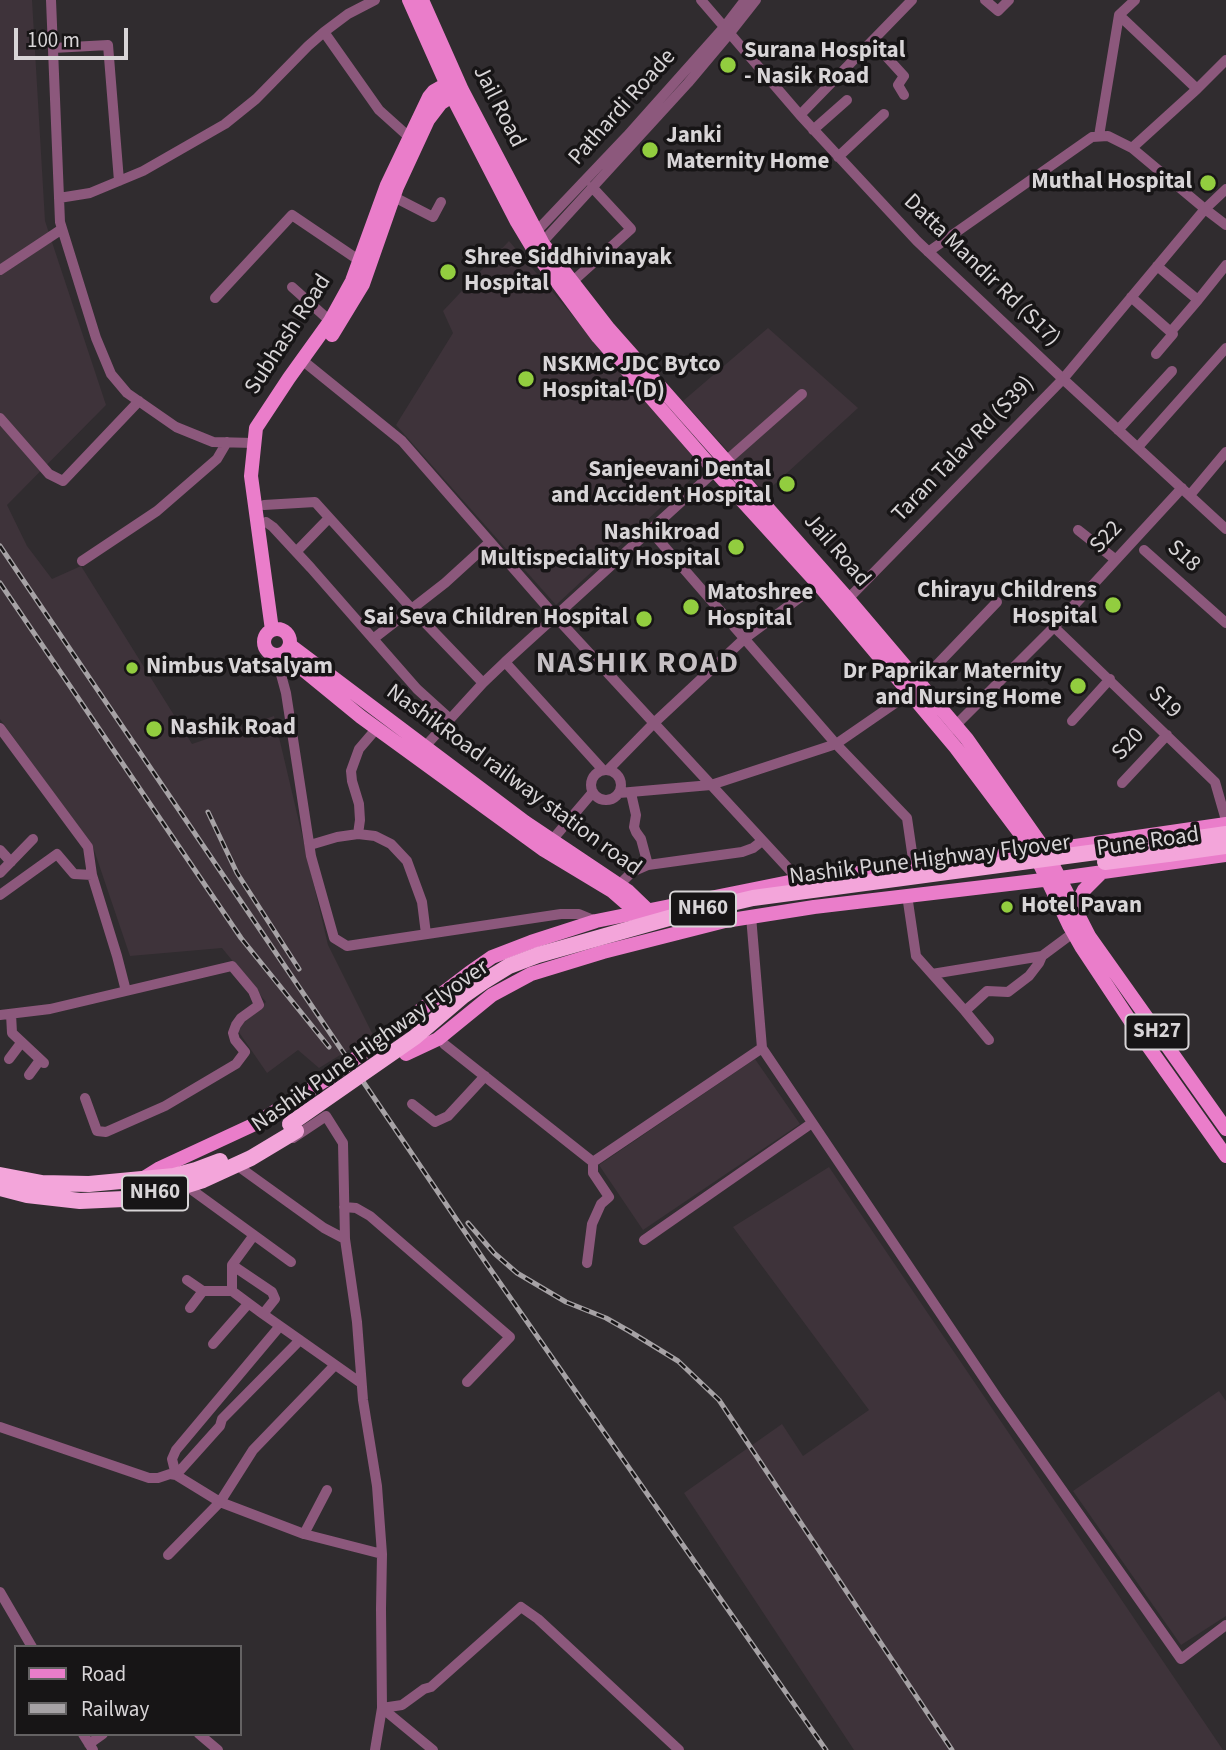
<!DOCTYPE html>
<style>
body{margin:0}
#map{position:relative;width:1226px;height:1750px;overflow:hidden;background:#302c2f;font-family:"Source Sans 3",sans-serif}
canvas{display:block}
.legend{position:absolute;left:14px;top:1645px;width:228px;height:91px;box-sizing:border-box;background:#171516;border:2px solid #646263;margin:0;padding:9px 12px;list-style:none;font-size:21px;color:#d8d5d7}
.legend li{display:flex;align-items:center;gap:14px;height:35px}
.legend b{width:35px;border:2px solid #646263}
.scale{position:absolute;left:14px;top:28px;width:114px;height:32px;box-sizing:border-box;border:4px solid #d8d5d7;border-top:0;padding-left:9px;font-size:21px;line-height:24px;white-space:nowrap;color:#d8d5d7;-webkit-text-stroke:5px #171516;paint-order:stroke}
</style>
<div id="map">
<canvas width="1226" height="1750"></canvas>
<ul class="legend">
<li><b style="height:9px;background:#ea7dca"></b>Road</li>
<li><b style="height:9px;background:#a6a2a5"></b>Railway</li>
</ul>
<div class="scale">100 m</div>
</div>
<script>
const g = document.querySelector('canvas').getContext('2d');
g.lineJoin = 'round';
function paint(path, color) {
  g.fillStyle = color;
  g.fill(path, 'evenodd');
}
function toPath(rows) {
  const path = new Path2D();
  for (const r of rows) {
    if (r.length === 3) {
      path.moveTo(r[0] + r[2], r[1]);
      path.arc(r[0], r[1], r[2], 0, 2 * Math.PI);
      continue;
    }
    path.moveTo(r[0], r[1]);
    for (let i = 2; i < r.length; i += 2) path.lineTo(r[i], r[i + 1]);
  }
  return path;
}
function strokePath(path, color, width, dash) {
  g.strokeStyle = color;
  g.lineWidth = width;
  g.lineCap = dash ? 'butt' : 'round';
  g.setLineDash(dash || []);
  g.stroke(path);
}
function drawText(font, color, halo, rows, align = 'center') {
  g.font = font + ' "Source Sans 3",sans-serif';
  g.lineWidth = 7;
  g.setLineDash([]);
  g.textBaseline = 'middle';
  g.strokeStyle = halo;
  g.fillStyle = color;
  for (const [text, x, y, turn = 0] of rows) {
    g.save();
    g.translate(x, y);
    g.rotate((+turn || 0) * Math.PI / 180);
    g.textAlign = isNaN(turn) ? turn : align;
    if (halo) g.strokeText(text, 0, 0);
    g.fillText(text, 0, 0);
    g.restore();
  }
}
paint(toPath([
 [0,0,32,0,45,221,106,405,7,505,27,546,52,579,81,566,192,744,274,716,328,945,373,1035,319,1068,298,1050,267,1073,236,1028,266,1002,222,948,130,956,93,847,0,719],
 [509,241,703,468,556,605,396,425,453,333,443,311],
 [768,328,858,408,765,493,683,401],
 [755,1059,800,1124,643,1230,599,1165],
 [829,1167,954,1352,1223,1750,854,1750,684,1493,782,1424,803,1456,869,1410,733,1227],
 [1219,1391,1226,1401,1226,1616,1181,1645,1073,1491]
]), '#3e333a');
strokePath(toPath([
 [51,0,60,222,96,338,111,374,127,393,176,427,213,442,254,443],
 [701,0,800,115,917,241,1063,379,1226,529],
 [985,0,998,11,1009,0],
 [1119,15,1197,89],
 [324,32,379,110,409,137],
 [872,41,904,76,898,85,904,95],
 [53,48,108,45,119,181],
 [800,115,912,0],
 [813,130,847,100],
 [1099,136,1119,15,1135,0],
 [1132,148,1197,89,1226,60],
 [838,157,884,114],
 [394,197,433,217,441,202],
 [59,198,90,193,143,171,225,124,256,99,308,46,324,32,348,14,375,0],
 [532,236,627,136,725,26,745,0],
 [538,247,688,83,730,33,756,0],
 [928,252,1092,137,1108,136,1132,148,1205,209,1226,225],
 [1157,266,1198,300,1226,265],
 [0,270,62,229],
 [572,282,631,229,592,187],
 [292,287,330,321],
 [1131,297,1173,334,1156,354],
 [215,298,292,215,360,261],
 [1174,328,1198,300],
 [302,360,402,441,555,616,799,880],
 [0,418,49,474,63,481,139,401],
 [1118,430,1172,371],
 [1138,447,1226,348],
 [1190,495,1226,452],
 [264,505,315,502,411,608,483,683],
 [266,522,273,527,311,568,417,689,449,718],
 [1078,530,1116,560],
 [1144,550,1226,623],
 [296,552,329,518],
 [82,561,157,511,217,459,227,442],
 [845,602,1063,379,1205,209,1226,189],
 [1054,627,1215,782,1226,820],
 [373,639,445,583,490,542],
 [276,656,286,693,311,856,334,938,347,946,561,914,579,914,596,921],
 [505,662,603,770],
 [1072,721,1110,679],
 [0,728,88,847,92,875],
 [952,729,1054,627,1182,488],
 [420,752,483,683,505,662,726,461,802,394],
 [608,770,654,723,744,639,818,584],
 [606,785,15],
 [1122,783,1167,735],
 [619,793,711,785,836,744,650,530],
 [631,793,636,815,634,827,636,832,641,839,648,865],
 [358,834,360,820,359,804,352,781,351,771,359,749,377,728],
 [310,845,337,837,358,834,375,836,391,844,407,861,422,902,426,934],
 [547,846,593,792],
 [0,850,11,862],
 [914,866,907,818,836,744,910,693,997,602],
 [0,873,33,839],
 [620,884,632,872,648,865,742,852,753,848,762,841],
 [0,895,57,854,74,874,92,875,117,956,126,991],
 [907,895,916,956,965,1011,989,1040],
 [932,974,1042,956,1073,933,1080,930],
 [965,1011,987,991,1008,992,1029,976,1039,963,1042,956],
 [11,1014,12,1033,44,1063],
 [0,1015,50,1009,232,966,253,991,259,1005,241,1018,236,1025,233,1033,235,1040,245,1052,236,1064,165,1106,106,1132,97,1131,85,1098],
 [444,1044,593,1162,762,1048,751,916],
 [762,1048,998,1399,1181,1659,1226,1625],
 [9,1059,21,1043],
 [29,1075,40,1060],
 [412,1104,435,1122,448,1116,485,1076],
 [293,1138,326,1116,343,1143,345,1239,357,1322,363,1400,377,1486,382,1554,381,1609,382,1708,375,1750],
 [242,1169,324,1228,345,1239],
 [192,1190,291,1262],
 [344,1207,356,1208,370,1216,510,1337,467,1382],
 [254,1235,232,1265,272,1292,275,1299,263,1314,361,1383],
 [644,1240,812,1123],
 [587,1263,592,1224,601,1204,609,1197,593,1173,593,1162],
 [232,1265,232,1291],
 [187,1280,203,1291],
 [190,1308,203,1291,232,1291,263,1314],
 [280,1326,176,1450,172,1459,176,1475,220,1426,222,1419,300,1340],
 [213,1344,248,1304],
 [0,1427,149,1478,158,1478,170,1474,176,1475,220,1502,304,1534,382,1554],
 [304,1534,327,1490],
 [168,1555,220,1502,253,1450,335,1365],
 [0,1592,32,1647],
 [382,1708,402,1705,424,1689,431,1687,521,1607,538,1619,679,1750],
 [382,1708,433,1750],
 [83,1734,93,1750],
 [199,1734,218,1750],
 [89,1744,103,1734]
]), '#8c587c', 10);
strokePath(toPath([
 [409,0,450,92,517,222,535,252,598,337,715,471,818,584,956,748,1034,852,1069,925,1082,948,1133,1025,1226,1156],
 [422,0,462,90,543,244,609,329,848,599,967,739,1045,850,1089,936,1226,1129],
 [332,335,363,284,397,187,428,120,441,103,458,92],
 [277,642,13],
 [272,630,251,476,256,428,289,378,330,321,352,281,387,185,429,97,434,91,452,81],
 [290,645,525,822,628,891,654,916],
 [284,654,361,717,544,850,612,891,643,918],
 [1074,910,1084,890,1103,871],
 [385,1037,469,973,492,957,531,942,596,921,799,880,1034,852,1226,824],
 [406,1054,438,1039,492,995,531,974,603,952,725,921,814,907,1060,878,1226,855],
 [144,1178,160,1168,255,1124,330,1077]
]), '#ea7dca', 14);
strokePath(toPath([
 [1171,842,1226,834],
 [1168,854,1226,846],
 [0,1175,42,1183,89,1184,174,1176,196,1170,220,1161],
 [0,1188,27,1195,80,1201,124,1199,168,1191,203,1180,251,1158,296,1131]
]), '#f3a5da', 16);
const rail = toPath([
 [0,546,486,1263,826,1750],
 [0,583,241,938,329,1047],
 [208,812,237,873,299,969],
 [468,1223,494,1253,517,1273,566,1302,606,1318,629,1331,678,1361,719,1400,952,1750]
]);
strokePath(rail, '#a6a2a5', 5);
strokePath(rail, '#171516', 2.5, [8]);
strokePath(toPath([
 [330,1077,385,1037]
]), '#ea7dca', 14);
strokePath(toPath([
 [1105,862,1168,854],
 [290,1124,415,1037,463,996,483,982,509,966,538,955,676,916,753,898,1171,842]
]), '#f3a5da', 16);
for (const [x, y, r, color] of [
 [728,65,9,"#92cd3f"],
 [650,150,9,"#92cd3f"],
 [1208,183,9,"#92cd3f"],
 [448,272,9,"#92cd3f"],
 [526,379,9,"#92cd3f"],
 [787,484,9,"#92cd3f"],
 [736,547,9,"#92cd3f"],
 [1113,605,9,"#92cd3f"],
 [691,607,9,"#92cd3f"],
 [644,619,9,"#92cd3f"],
 [132,668,7,"#92cd3f"],
 [1078,686,9,"#92cd3f"],
 [154,729,9,"#92cd3f"],
 [1007,907,7,"#92cd3f"]
]) {
  const dot = new Path2D();
  dot.arc(x, y, r, 0, 2 * Math.PI);
  g.fillStyle = color;
  g.fill(dot);
  strokePath(dot, '#171516', 2.5);
}
for (const [x, y, w] of [
 [703,909,66],
 [1157,1032,63],
 [155,1193,66]
]) {
  const box = new Path2D();
  box.roundRect(x - w / 2, y - 17.5, w, 35, 5);
  g.fillStyle = '#171516';
  g.fill(box);
  strokePath(box, '#d8d5d7', 2);
}
drawText('bold 21px', '#d8d5d7', null, [
 ["NH60",703,909],
 ["SH27",1157,1032],
 ["NH60",155,1193]
]);
drawText('bold 23px', '#d8d5d7', '#171516', [
 ["Surana Hospital",744,52],
 ["- Nasik Road",744,78],
 ["Janki",666,137],
 ["Maternity Home",666,163],
 ["Muthal Hospital",1192,183,"right"],
 ["Shree Siddhivinayak",464,259],
 ["Hospital",464,285],
 ["NSKMC JDC Bytco",542,366],
 ["Hospital-(D)",542,392],
 ["Sanjeevani Dental",771,471,"right"],
 ["and Accident Hospital",771,497,"right"],
 ["Nashikroad",720,534,"right"],
 ["Multispeciality Hospital",720,560,"right"],
 ["Chirayu Childrens",1097,592,"right"],
 ["Hospital",1097,618,"right"],
 ["Matoshree",707,594],
 ["Hospital",707,620],
 ["Sai Seva Children Hospital",628,619,"right"],
 ["Nimbus Vatsalyam",146,668],
 ["Dr Paprikar Maternity",1062,673,"right"],
 ["and Nursing Home",1062,699,"right"],
 ["Nashik Road",170,729],
 ["Hotel Pavan",1021,907]
], 'left');
drawText('23px', '#d8d5d7', '#171516', [
 ["Jail Road",498,107,63],
 ["Pathardi Roade",623,108,-48],
 ["Datta Mandir Rd (S17)",981,271,44],
 ["Subhash Road",289,335,-57],
 ["Taran Talav Rd (S39)",964,450,-46],
 ["S22",1107,538,-47],
 ["Jail Road",836,551,49],
 ["S18",1183,557,42],
 ["S19",1164,703,44],
 ["S20",1129,745,-47],
 ["NashikRoad railway station road",513,781,36],
 ["Pune Road",1148,843,-8],
 ["Nashik Pune Highway Flyover",930,861,-7],
 ["Nashik Pune Highway Flyover",371,1047,-35]
]);
g.letterSpacing = '2px';
drawText('bold 30px', '#c6c0c4', '#171516', [
 ["NASHIK ROAD",638,665]
]);
g.letterSpacing = '0px';
</script>
